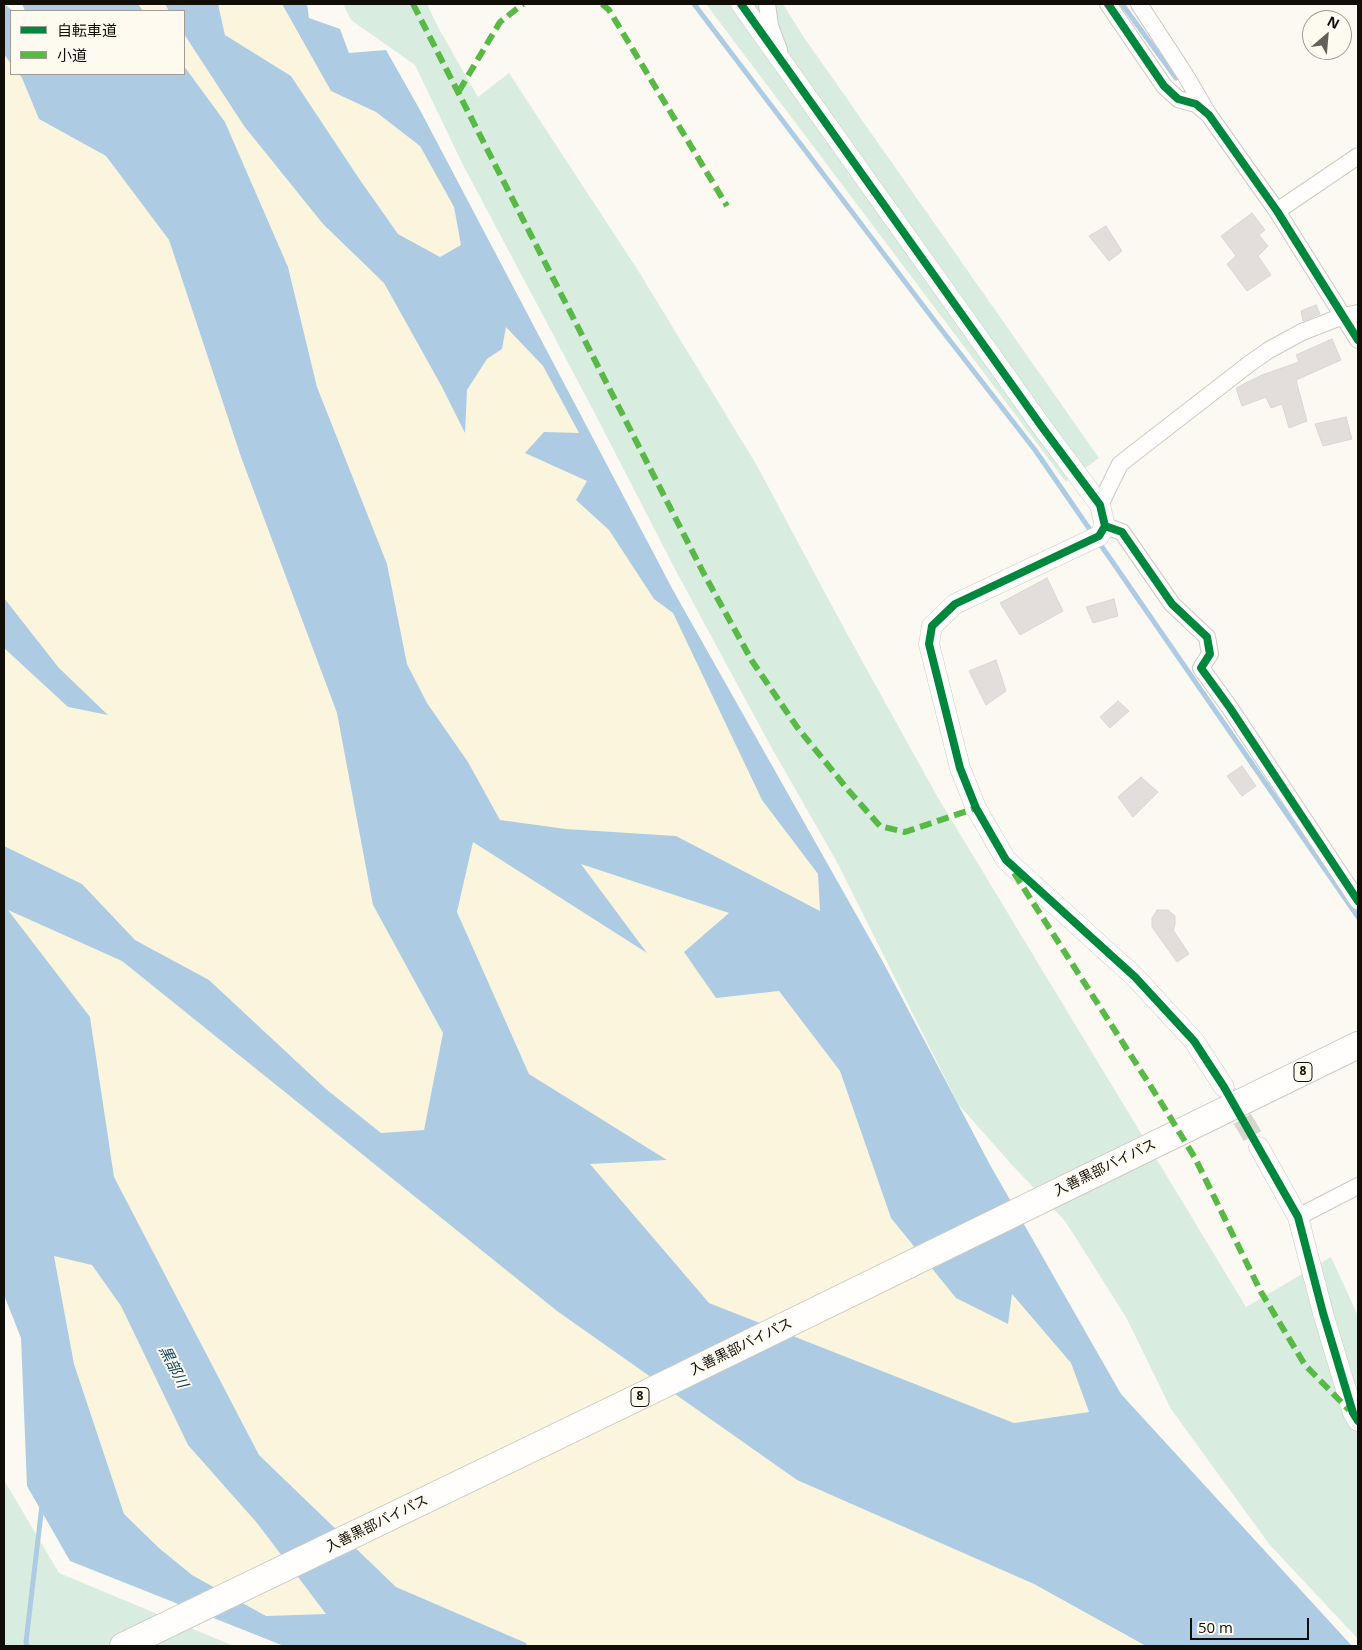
<!DOCTYPE html>
<meta charset="utf-8">
<style>
body{margin:0}
#map{position:relative;width:1362px;height:1650px;overflow:hidden;background:#fcf9f2;font-family:"Open Sans","Noto Sans JP",sans-serif}
canvas{display:block}
.frame{position:absolute;inset:0;border:5px solid #110e08;pointer-events:none}
.legend{position:absolute;left:10px;top:10px;width:175px;height:65px;box-sizing:border-box;background:#fffaef;border:1px solid #a09c93;margin:0;padding:6px 9px;list-style:none;font-size:15px;color:#110e08}
.legend li{display:flex;align-items:center;gap:10px;height:25px}
.legend b{width:25px;border:1px solid #a09c93}
.north{position:absolute;left:1302px;top:10px;width:50px;height:50px;box-sizing:border-box;background:#fffaef;border:1px solid #a09c93;border-radius:50%;rotate:27deg;font-size:14px;font-weight:700;line-height:20px;text-align:center;color:#110e08}
.north::after{content:'';display:block;margin:auto;width:18px;height:22px;background:#63605a;clip-path:polygon(50% 0,100% 100%,50% 72%,0 100%)}
.scale{position:absolute;left:1190px;top:1618px;width:119px;height:22px;box-sizing:border-box;border:2px solid #110e08;border-top:0;padding-left:6px;font-size:15px;line-height:18px;white-space:nowrap;color:#110e08;-webkit-text-stroke:4px #fffaef;paint-order:stroke}
</style>
<div id="map">
<canvas width="1362" height="1650"></canvas>
<div class="frame"></div>
<ul class="legend">
<li><b style="height:6px;background:#00873e"></b>自転車道</li>
<li><b style="height:6px;background:#58b947"></b>小道</li>
</ul>
<div class="north">N</div>
<div class="scale">50 m</div>
</div>
<script>
const g = document.querySelector('canvas').getContext('2d');
g.lineJoin = 'round';
function paint(path, color) {
  g.fillStyle = color;
  g.fill(path, 'evenodd');
}
function toPath(rows) {
  const path = new Path2D();
  for (const r of rows) {
    path.moveTo(r[0], r[1]);
    for (let i = 2; i < r.length; i += 2) path.lineTo(r[i], r[i + 1]);
  }
  return path;
}
function strokePath(path, color, width, dash) {
  g.strokeStyle = color;
  g.lineWidth = width;
  g.lineCap = dash ? 'butt' : 'round';
  g.setLineDash(dash || []);
  g.stroke(path);
}
function drawText(font, color, halo, rows, align = 'center') {
  g.font = font + ' "Open Sans","Noto Sans JP",sans-serif';
  g.lineWidth = 4;
  g.setLineDash([]);
  g.textBaseline = 'middle';
  g.strokeStyle = halo;
  g.fillStyle = color;
  for (const [text, x, y, turn = 0] of rows) {
    g.save();
    g.translate(x, y);
    g.rotate((+turn || 0) * Math.PI / 180);
    g.textAlign = isNaN(turn) ? turn : align;
    if (halo) g.strokeText(text, 0, 0);
    g.fillText(text, 0, 0);
    g.restore();
  }
}
paint(toPath([
 [343,4,427,4,439,29,478,97,509,73,639,272,756,464,840,621,937,796,1246,1307,1331,1257,1358,1316,1358,1639,1269,1544,1171,1409,1126,1317,1065,1221,1013,1166,958,1104,838,864,770,745,676,571,591,406,462,163,415,65,351,20],
 [706,4,783,4,803,36,1099,458,1066,482],
 [4,1480,59,1573,234,1646,4,1646]
]), '#d8eddf');
paint(toPath([
 [138,4,165,4,169,11,143,11],
 [218,4,282,4,331,91,376,112,420,146,454,207,462,245,440,257,398,234,360,180,291,76,225,35],
 [184,34,244,126,323,224,384,283,442,387,464,432,467,390,487,359,502,349,506,326,543,366,580,434,588,481,576,500,609,530,654,599,673,613,762,800,818,874,820,911,676,836,566,829,500,821,468,762,427,703,407,664,387,564,317,387,288,267,225,122,184,66],
 [4,54,11,64,11,74,19,74,22,78,39,119,106,156,169,240,241,457,337,713,373,905,443,1033,424,1131,381,1133,326,1089,209,980,135,940,82,884,4,846,4,648,68,707,107,714,59,668,4,598],
 [473,841,645,952,580,863,730,913,779,991,840,1071,891,1218,1008,1324,1011,1293,1071,1363,1089,1412,1014,1423,709,1303,589,1163,666,1160,529,1074,457,912],
 [6,909,122,961,557,1311,797,1480,1034,1584,1146,1646,527,1646,526,1643,396,1587,259,1455,114,1177,90,1017],
 [54,1255,92,1265,121,1306,188,1445,257,1523,326,1614,266,1616,192,1575,159,1548,124,1514,74,1364]
]), '#fbf5dd');
paint(toPath([
 [4,4,13,11,11,11,11,64,4,54],
 [22,4,138,4,143,11,25,11],
 [165,4,218,4,225,35,291,76,360,180,398,234,440,257,461,245,454,207,420,146,376,112,331,91,282,4,307,4,309,18,340,29,349,53,386,50,420,110,674,592,883,962,989,1163,1121,1394,1352,1646,1146,1646,1034,1584,797,1480,557,1311,122,961,8,910,90,1017,114,1177,259,1455,396,1587,526,1643,527,1646,284,1646,70,1561,27,1486,21,1338,4,1295,4,846,82,884,135,940,209,980,326,1089,381,1133,424,1130,443,1033,373,905,337,713,241,457,169,240,106,156,39,119,22,78,19,74,184,74,184,66,225,122,288,267,317,387,387,564,407,664,427,703,468,762,500,820,566,829,676,836,820,911,818,874,762,800,673,613,654,599,609,530,576,500,587,481,525,453,544,432,579,433,543,366,506,327,502,349,487,359,467,390,465,433,442,387,384,283,323,224,244,126,184,34,184,11,169,11],
 [473,842,647,953,581,864,729,913,684,952,716,998,779,991,840,1071,891,1218,956,1298,1008,1324,1012,1294,1071,1363,1089,1412,1014,1423,709,1303,590,1164,667,1160,529,1074,457,912],
 [54,1256,92,1265,121,1306,188,1445,257,1523,326,1614,266,1616,192,1575,159,1548,124,1514,74,1364],
 [4,598,59,668,108,715,68,707,4,648]
]), '#adcce3');
strokePath(toPath([
 [694,4,937,324,1035,450,1093,534],
 [1122,4,1176,78],
 [1098,541,1358,917],
 [27,1646,26,1642,42,1505]
]), '#adcce3', 5);
const building = toPath([
 [1252,213,1265,230,1259,235,1268,246,1258,256,1271,275,1247,291,1227,264,1236,256,1221,236,1252,213],
 [1106,226,1122,251,1109,261,1089,236,1106,226],
 [1316,305,1320,314,1303,321,1301,311,1316,305],
 [1332,339,1341,360,1296,380,1307,421,1289,428,1282,404,1271,408,1266,397,1242,406,1236,388,1262,375,1299,362,1296,355,1332,339],
 [1346,417,1352,439,1323,446,1315,424,1346,417],
 [1047,578,1063,611,1020,635,1000,603,1047,578],
 [1114,599,1118,616,1093,623,1086,607,1114,599],
 [996,660,1006,691,986,705,969,671,996,660],
 [1118,701,1129,711,1110,728,1100,717,1118,701],
 [1242,766,1256,786,1242,796,1227,776,1242,766],
 [1141,777,1158,792,1133,817,1118,797,1141,777],
 [1157,910,1168,910,1175,916,1175,925,1173,930,1189,954,1177,962,1152,927,1152,918,1157,910]
]);
paint(building, '#e3dedc');
strokePath(building, '#dbd5d4', 1);
strokePath(toPath([
 [1227,1093,1259,1147]
]), '#d9d6cf', 20, [20, 10]);
const minor = toPath([
 [767,4,770,26,779,50],
 [1108,4,1164,86,1178,99,1196,104,1209,115,1277,211,1358,340],
 [1139,4,1186,76,1207,112],
 [1277,211,1358,156],
 [1100,505,1120,464,1249,364,1269,350,1302,332,1343,316,1358,313],
 [1105,526,1122,532,1172,604,1207,637,1210,654,1201,668,1230,708,1358,901],
 [1298,1217,1358,1186]
]);
const tertiary = toPath([
 [741,4,1042,427,1100,505,1105,526,1099,536,955,604,932,626,929,644,960,768,976,808,1006,860,1135,977,1194,1041,1224,1087],
 [1259,1147,1298,1217,1323,1313,1353,1413,1358,1421]
]);
const trunk = toPath([
 [123,1646,651,1391,1358,1045]
]);
strokePath(minor, '#cccac3', 18);
strokePath(tertiary, '#cccac3', 21);
strokePath(trunk, '#cccac3', 28);
strokePath(minor, '#fffefd', 16);
strokePath(tertiary, '#fffefd', 20);
strokePath(trunk, '#fffefd', 26);
strokePath(toPath([
 [413,4,704,574,752,661,797,727,849,791,880,826,905,832,976,808],
 [602,4,609,10,727,206],
 [459,91,500,22,523,4],
 [1014,873,1162,1104,1195,1158,1261,1292,1305,1365,1349,1410]
]), '#58b947', 6, [12, 6]);
strokePath(toPath([
 [741,4,1042,427,1100,505,1105,526,1099,536,955,604,932,626,929,644,960,768,976,808,1006,860,1135,977,1194,1041,1224,1087,1298,1217,1323,1313,1353,1413,1358,1421],
 [1108,4,1164,86,1178,99,1196,104,1209,115,1277,211,1358,340],
 [1105,526,1122,532,1172,604,1207,637,1210,654,1201,668,1230,708,1358,901]
]), '#00873e', 8);
for (const [x, y, w] of [
 [1303,1072,18],
 [640,1397,18]
]) {
  const box = new Path2D();
  box.roundRect(x - w / 2, y - 9.5, w, 19, 4);
  g.fillStyle = '#fffaef';
  g.fill(box);
  strokePath(box, '#110e08', 1);
}
drawText('bold 12px', '#110e08', null, [
 ["8",1303,1072],
 ["8",640,1397]
]);
drawText('14px', '#110e08', '#fffaef', [
 ["入善黒部バイパス",1105,1168,-26],
 ["入善黒部バイパス",741,1347,-26],
 ["入善黒部バイパス",377,1524,-26]
]);
drawText('italic 15px', '#013e5f', '#fffaef', [
 ["黒部川",173,1367,63]
]);
</script>
